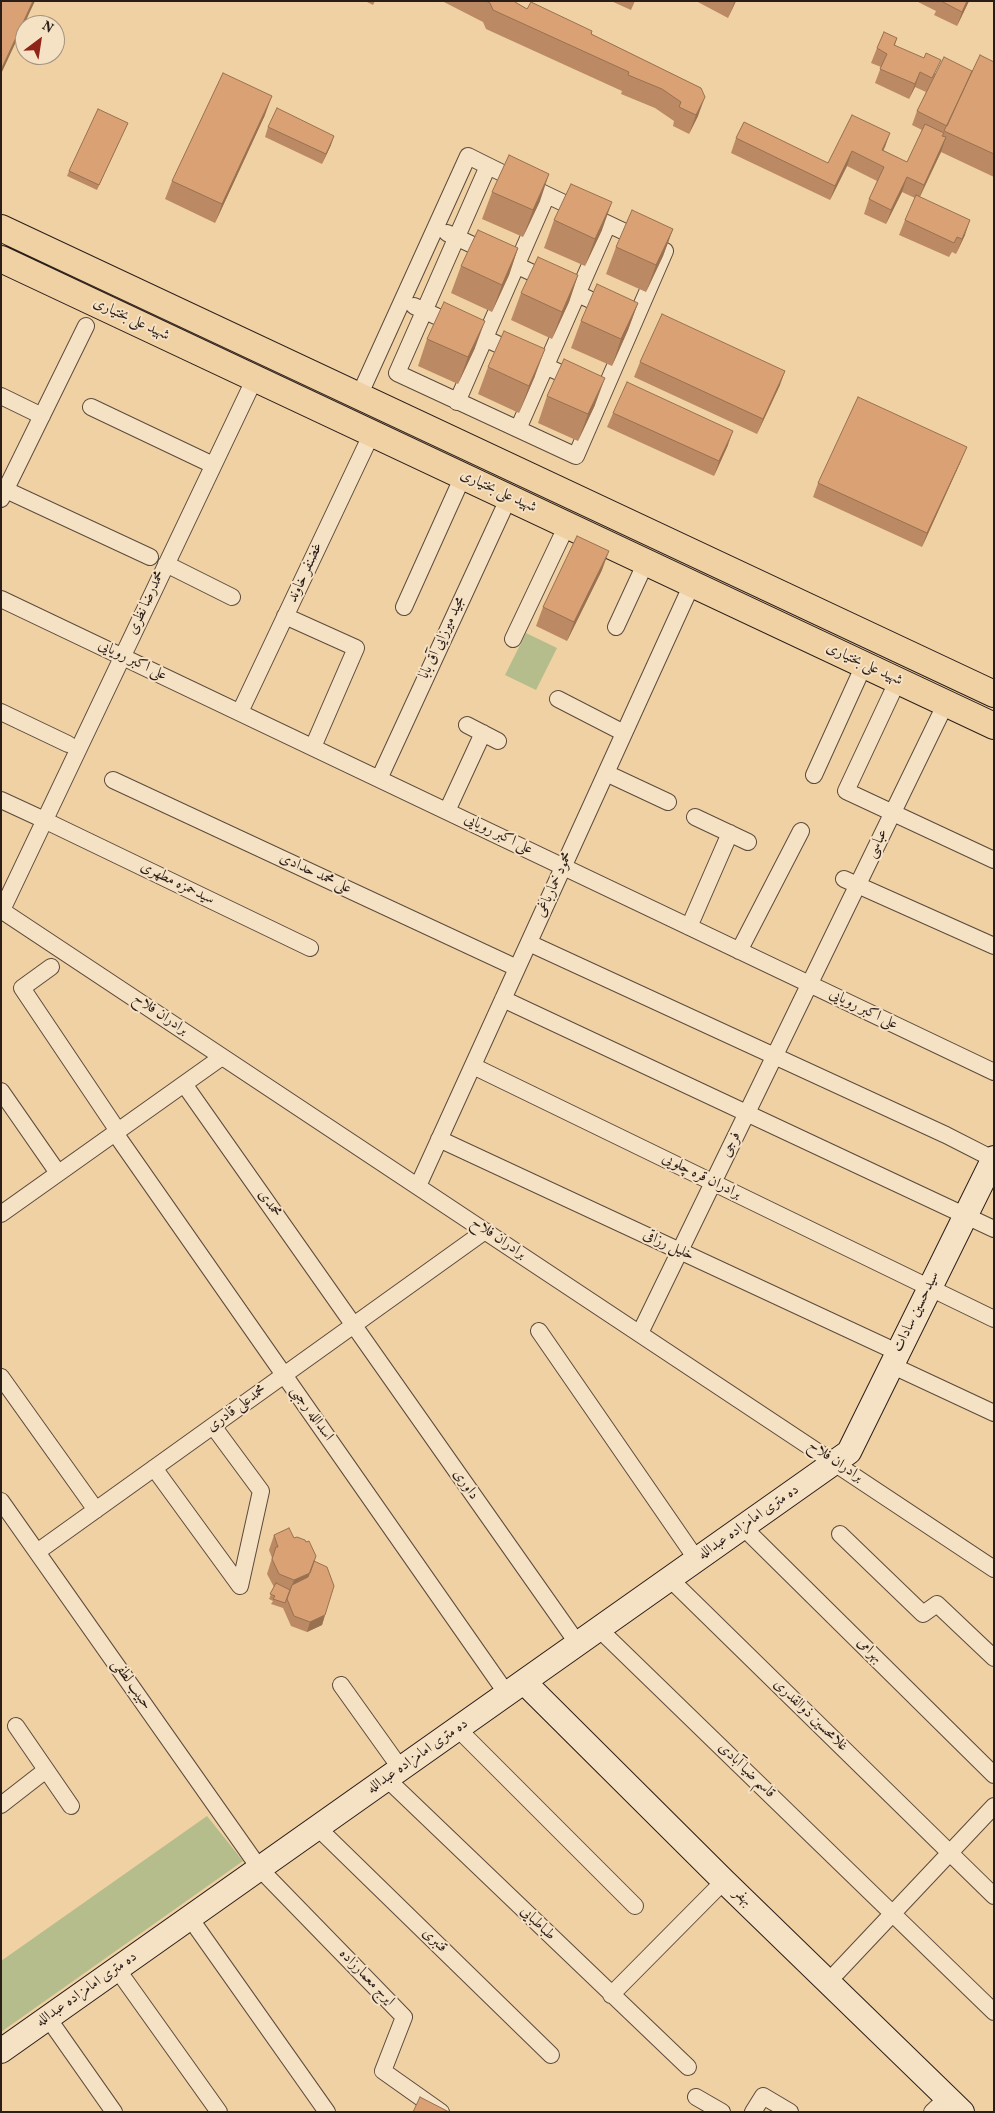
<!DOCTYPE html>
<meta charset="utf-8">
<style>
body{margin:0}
#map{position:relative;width:995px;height:2113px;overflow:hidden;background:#f0d1a4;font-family:Vollkorn,serif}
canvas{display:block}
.frame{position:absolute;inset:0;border:2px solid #2b1e19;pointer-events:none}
.north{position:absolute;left:15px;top:15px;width:50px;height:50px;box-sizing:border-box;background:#f5e1c4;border:1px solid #a49380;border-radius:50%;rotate:31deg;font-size:14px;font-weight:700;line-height:20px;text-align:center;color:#2b1e19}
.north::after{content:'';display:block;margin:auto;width:18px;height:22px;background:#8f2418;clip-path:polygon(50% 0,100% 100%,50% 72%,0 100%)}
</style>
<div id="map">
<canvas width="995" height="2113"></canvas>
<div class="frame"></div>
<div class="north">N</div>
</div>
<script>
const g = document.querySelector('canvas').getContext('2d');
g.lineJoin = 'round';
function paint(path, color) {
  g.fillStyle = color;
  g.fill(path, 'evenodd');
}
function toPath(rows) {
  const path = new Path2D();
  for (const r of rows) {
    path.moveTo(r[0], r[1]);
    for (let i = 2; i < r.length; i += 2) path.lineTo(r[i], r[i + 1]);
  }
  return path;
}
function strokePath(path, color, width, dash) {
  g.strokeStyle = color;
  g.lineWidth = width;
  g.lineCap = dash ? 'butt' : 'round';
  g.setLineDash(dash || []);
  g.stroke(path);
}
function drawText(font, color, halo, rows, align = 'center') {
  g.font = font + ' Vollkorn,Amiri,serif';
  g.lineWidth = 4;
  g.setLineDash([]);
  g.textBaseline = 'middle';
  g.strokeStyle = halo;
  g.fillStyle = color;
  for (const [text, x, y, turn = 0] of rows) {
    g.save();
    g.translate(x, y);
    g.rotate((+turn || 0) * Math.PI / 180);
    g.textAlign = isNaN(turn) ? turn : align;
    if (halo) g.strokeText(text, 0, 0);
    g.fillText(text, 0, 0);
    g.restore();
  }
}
paint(toPath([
 [526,633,557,648,536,690,505,675],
 [207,1816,243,1861,1,2032,1,1961]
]), '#b4bd8b');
const street = toPath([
 [447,233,610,309],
 [414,306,578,381],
 [1,396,42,416],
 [359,396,468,156,488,166,547,195,665,251,576,456,397,373,488,166],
 [457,402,547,195],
 [91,407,213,465],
 [518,429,608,224],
 [6,490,150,557],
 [1,499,86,326],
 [166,564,232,597],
 [1,599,994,1072],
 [404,607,463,476],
 [285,616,356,648,313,747],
 [616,627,646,562],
 [513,639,567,525],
 [898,680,846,791,994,860],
 [558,699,624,733],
 [1,712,68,744],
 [240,712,372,433],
 [467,725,498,741],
 [606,773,668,802],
 [814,775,864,665],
 [379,779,509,497],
 [113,780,517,968],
 [1,800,40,818],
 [447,811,483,733],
 [695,817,748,842],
 [44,820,310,948],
 [844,879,994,946],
 [1,910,994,1569],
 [2,910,255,378],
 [689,927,730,833],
 [529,943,946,1135,993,1159],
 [739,951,801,831],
 [51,967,22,988,118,1131],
 [503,999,994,1229],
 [473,1066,994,1319],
 [184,1084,578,1644],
 [1,1091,58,1173],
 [115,1133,507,1694],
 [439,1139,897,1352],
 [418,1186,692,584],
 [1,1214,222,1057],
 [539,1331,697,1560],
 [640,1333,946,703],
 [891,1365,994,1413],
 [1,1377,96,1510],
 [213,1426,261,1491,240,1586],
 [154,1468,240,1586],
 [1,1501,260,1869,404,2017,383,2071,441,2112],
 [743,1527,994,1775],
 [840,1534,923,1614,937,1604,994,1658],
 [37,1552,485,1231],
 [670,1579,994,1896],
 [599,1629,994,2012],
 [341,1685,401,1769],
 [16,1726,71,1806],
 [458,1729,635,1906],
 [387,1779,688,2067],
 [1,1805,46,1770],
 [318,1828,551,2055],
 [190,1918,327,2112],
 [117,1969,219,2112],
 [828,1982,994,1806],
 [611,1995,724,1881],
 [48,2018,114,2112],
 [696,2097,722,2112],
 [753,2112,763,2096,790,2112],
 [932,2112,948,2097]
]);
const secondary = toPath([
 [524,1682,724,1881,962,2112],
 [1,2051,849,1452,994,1158]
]);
const primary = toPath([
 [1,228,994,694],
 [1,259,994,726]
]);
strokePath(street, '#5c4b3c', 18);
strokePath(secondary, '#2b1e19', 26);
strokePath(primary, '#2b1e19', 28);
strokePath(street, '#f5e1c4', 16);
strokePath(secondary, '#f5e1c4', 24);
strokePath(primary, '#f0d1a4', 26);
paint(toPath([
 [365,1,375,1,373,5],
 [442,1,515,1,515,2,527,9,591,34,701,88,698,116,689,134,673,126,674,121,655,108,621,94,622,91,486,29,483,22],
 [611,1,635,1,631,10],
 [696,1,736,1,728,18],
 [916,1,969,1,957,26,934,15,936,11],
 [897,38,895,45,936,74,972,71,994,62,994,177,941,152,920,197,965,235,956,254,952,252,949,257,899,235,905,220,915,198,902,192,886,224,864,214,869,199,877,181,847,166,830,200,731,153,736,138,828,163,852,115,883,150,907,162,922,130,912,125,917,111,926,92,915,87,909,99,875,83,881,67,871,63,877,48],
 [265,115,215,223,165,199,172,181],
 [128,123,97,190,67,176,69,171],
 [268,127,331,145,322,164,265,137],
 [492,192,540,201,523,237,482,219],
 [554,220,602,230,585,266,544,248],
 [673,229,663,256,646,292,606,274,616,247],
 [518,248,509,275,492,312,451,293,461,266],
 [578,275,569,302,552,339,511,320,521,293],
 [638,303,628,330,612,366,571,348,581,321],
 [427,339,475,348,458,384,418,366],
 [640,362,780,385,757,434,634,377],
 [488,367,535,376,519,413,478,394],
 [547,396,595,405,578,441,538,423],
 [613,413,728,445,714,476,607,427],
 [961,461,922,547,813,497,818,483],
 [602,570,567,641,536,626,543,607],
 [274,1535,294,1538,314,1561,325,1615,322,1625,307,1632,291,1626,283,1608,271,1604,273,1601,269,1599,274,1587,267,1574,272,1558,269,1550]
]), '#bb8a64');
paint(toPath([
 [33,1,35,1,1,74,1,70],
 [735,1,736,1,728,18],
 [967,1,969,1,957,26,962,12],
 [920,72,915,87,909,99,915,84],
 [272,96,265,115,215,223,222,204],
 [705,97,698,116,689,134,696,115],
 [890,133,885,147,877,164,882,150],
 [334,136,331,145,322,164,326,154],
 [946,137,941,152,918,200,924,185],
 [852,151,847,166,830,200,835,186],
 [549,174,540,201,523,237,533,210],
 [907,177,902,192,886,224,891,210],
 [612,202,602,230,585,266,595,239],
 [970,220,965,235,956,254,962,239],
 [673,229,663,256,646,292,656,265],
 [518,248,509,275,492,312,502,285],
 [578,275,569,302,552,339,562,312],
 [638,303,628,330,612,366,621,339],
 [485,321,475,348,458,384,468,357],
 [545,349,535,376,519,413,529,386],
 [785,371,780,385,757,434,763,419],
 [605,378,595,405,578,441,588,414],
 [733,431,728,445,714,476,719,461],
 [967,447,961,461,922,547,927,533],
 [609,551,602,570,567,641,574,622],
 [310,1573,305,1587,288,1595,294,1580],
 [325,1615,322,1625,307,1632,310,1622]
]), '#987151');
const building = toPath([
 [1,1,33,1,1,70,1,1],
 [486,1,515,1,515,2,527,9,531,2,592,31,591,34,701,88,705,97,696,115,679,107,681,102,662,89,628,75,629,72,493,10,490,3,486,1],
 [941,1,967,1,962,12,941,1],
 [884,32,897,38,894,45,924,58,926,53,941,60,932,78,920,72,915,84,880,69,887,54,877,48,884,32],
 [980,55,994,62,994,154,944,131,980,55],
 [944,57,972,71,947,126,917,111,944,57],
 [223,73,272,96,222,204,172,181,223,73],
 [277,108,334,136,326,154,268,127,277,108],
 [98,109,128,123,99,185,69,171,98,109],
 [852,115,890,133,882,150,907,162,925,124,944,133,942,136,946,137,924,185,907,177,891,210,869,199,884,167,852,151,835,186,736,138,744,122,828,163,852,115],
 [509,155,549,174,533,210,492,192,509,155],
 [571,184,612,202,595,239,554,220,571,184],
 [916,195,970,220,962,239,957,237,954,243,905,220,916,195],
 [632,210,673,229,656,265,616,247,632,210],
 [478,230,518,248,502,285,461,266,478,230],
 [538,257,578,275,562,312,521,293,538,257],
 [597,284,638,303,621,339,581,321,597,284],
 [444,302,485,321,468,357,427,339,444,302],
 [662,314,785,371,763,419,640,362,662,314],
 [504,331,545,349,529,386,488,367,504,331],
 [564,359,605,378,588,414,547,396,564,359],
 [627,382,733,431,719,461,613,413,627,382],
 [858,397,967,447,927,533,818,483,858,397],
 [577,536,609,551,574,622,543,607,577,536],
 [289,1528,294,1538,297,1537,305,1540,306,1542,309,1541,316,1556,310,1573,294,1580,279,1574,272,1559,276,1547,278,1547,274,1535,289,1528],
 [314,1561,327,1567,334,1586,325,1615,310,1622,294,1616,287,1599,292,1585,308,1577,314,1561],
 [276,1583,290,1590,285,1603,273,1599,275,1596,270,1594,276,1583],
 [420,2097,449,2112,413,2112,420,2097]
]);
paint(building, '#d9a174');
strokePath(building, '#987151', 1);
drawText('15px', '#2b1e19', '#f5e1c4', [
 ["شهید علی بختیاری",131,320,25],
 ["شهید علی بختیاری",498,492,25],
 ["غضنفر خاوند",306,573,-65],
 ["محمدرضا نظری",147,603,-65],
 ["مجید میرزایی آق بابا",443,638,-65],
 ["علی اکبر رویایی",132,661,26],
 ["شهید علی بختیاری",864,665,25],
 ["علی اکبر رویایی",498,835,26],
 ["عباسی",878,844,-64],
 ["علی محمد حدادی",315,874,25],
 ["سیدحمزه مطهری",177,884,26],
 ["محمود خمارباغی",555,885,-66],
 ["علی اکبر رویایی",863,1010,26],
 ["برادران فلاح",160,1015,34],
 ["فرجی",732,1145,-64],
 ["برادران قره چلویی",701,1177,26],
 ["محمدی",269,1204,55],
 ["برادران فلاح",498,1239,34],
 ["خلیل رزاقی",668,1246,25],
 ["سیدحسین سادات",917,1312,-64],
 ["محمدعلی قادری",237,1409,-36],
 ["اسدالله رجبی",311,1414,55],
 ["برادران فلاح",835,1462,34],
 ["داوری",465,1485,55],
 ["ده متری امامزاده عبدالله",749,1523,-35],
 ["بهرامی",869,1651,45],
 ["حبیب لطفی",131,1685,55],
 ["غلامحسین ذوالقدری",810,1716,44],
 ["ده متری امامزاده عبدالله",418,1757,-35],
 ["قاسم ضیا آبادی",746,1771,44],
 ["بهفر",742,1898,44],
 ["طباطبایی",537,1924,44],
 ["قنبری",434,1941,44],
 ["ایرج معمارزاده",366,1978,46],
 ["ده متری امامزاده عبدالله",87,1990,-35]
]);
</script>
